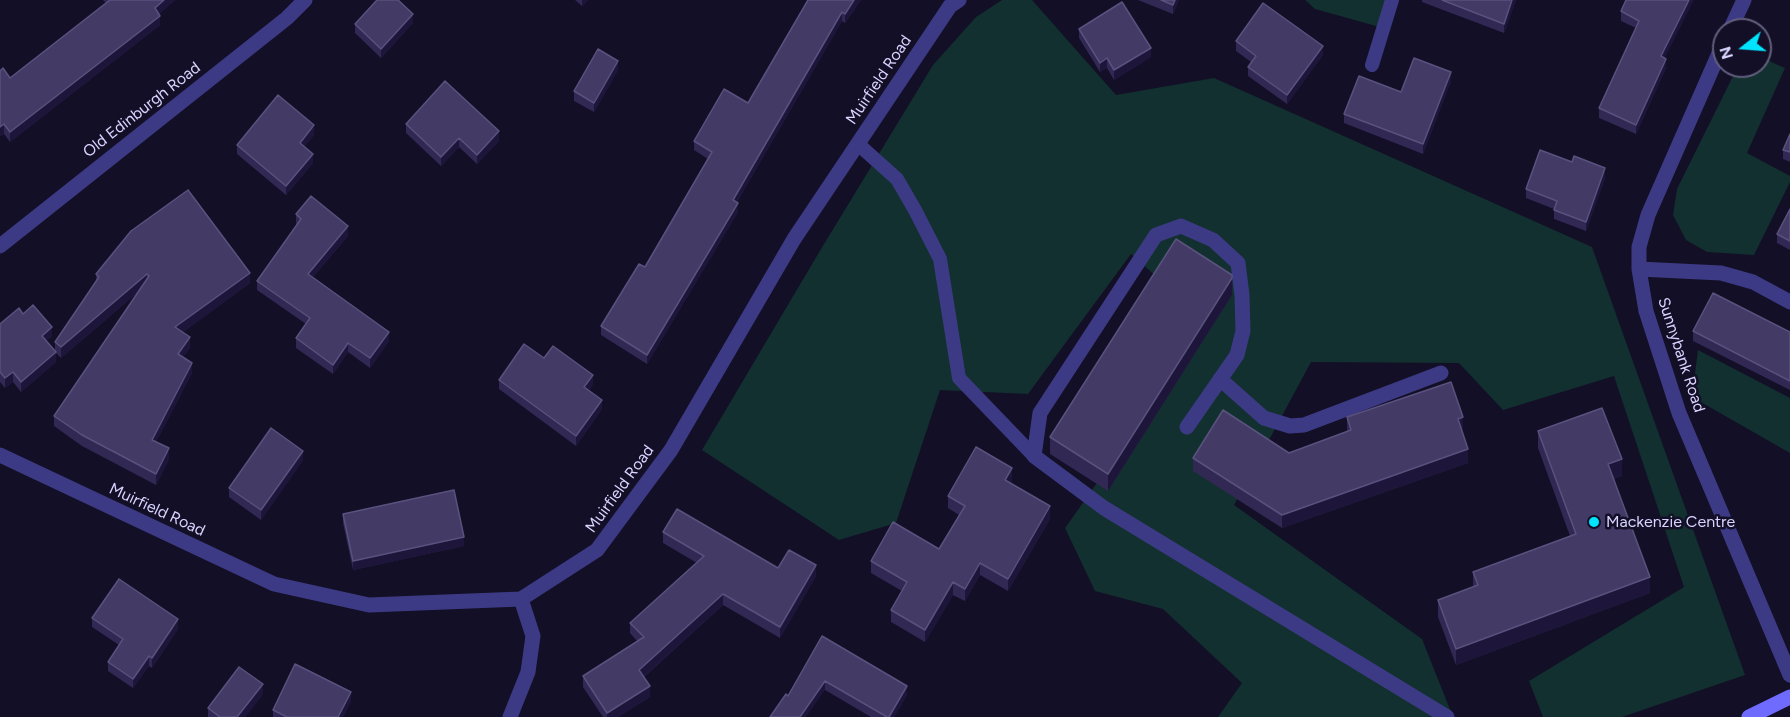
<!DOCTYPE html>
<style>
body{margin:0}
#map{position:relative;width:1790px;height:717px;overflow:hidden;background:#130f26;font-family:Figtree,sans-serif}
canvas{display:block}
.north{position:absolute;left:1712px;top:18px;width:60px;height:60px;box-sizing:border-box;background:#130f26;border:2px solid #625e7d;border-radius:50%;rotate:253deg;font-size:16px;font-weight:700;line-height:24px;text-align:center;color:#d9d4ff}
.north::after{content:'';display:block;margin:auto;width:21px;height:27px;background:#00e5ff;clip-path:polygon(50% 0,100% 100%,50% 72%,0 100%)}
</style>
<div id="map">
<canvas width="1790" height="717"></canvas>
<div class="north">N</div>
</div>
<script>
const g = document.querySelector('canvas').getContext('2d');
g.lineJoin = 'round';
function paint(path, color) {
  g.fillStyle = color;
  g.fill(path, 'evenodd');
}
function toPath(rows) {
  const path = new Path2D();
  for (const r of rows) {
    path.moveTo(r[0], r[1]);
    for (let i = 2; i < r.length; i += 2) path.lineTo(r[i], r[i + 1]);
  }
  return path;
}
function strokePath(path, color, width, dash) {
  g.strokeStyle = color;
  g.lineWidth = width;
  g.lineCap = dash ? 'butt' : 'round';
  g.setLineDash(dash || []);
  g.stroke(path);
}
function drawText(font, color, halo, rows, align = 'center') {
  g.font = font + ' Figtree,sans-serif';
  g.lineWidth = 5;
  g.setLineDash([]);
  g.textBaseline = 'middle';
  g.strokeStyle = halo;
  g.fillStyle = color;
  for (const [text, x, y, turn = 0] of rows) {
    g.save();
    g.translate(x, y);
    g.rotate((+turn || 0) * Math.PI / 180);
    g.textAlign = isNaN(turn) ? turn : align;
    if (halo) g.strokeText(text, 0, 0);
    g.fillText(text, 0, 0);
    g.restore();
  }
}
paint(toPath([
 [1002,0,1032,0,1116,95,1214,78,1592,247,1745,675,1622,717,1543,717,1529,681,1684,587,1614,376,1503,410,1459,363,1311,362,1234,505,1422,639,1453,717,1218,717,1242,683,1163,609,1095,591,1065,528,1210,324,1131,254,1028,394,940,390,896,523,839,540,702,450,821,249,933,65,976,17],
 [1305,0,1399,0,1387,29,1315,9],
 [1760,57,1785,68,1747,153,1790,176,1790,182,1754,255,1707,252,1686,240,1673,215,1677,189,1738,66,1760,66],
 [1698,350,1790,398,1790,453,1692,397]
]), '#12302f');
strokePath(toPath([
 [1372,65,1392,0],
 [858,144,897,179,915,210,940,259,959,378,1034,456]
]), '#3d3a85', 14);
strokePath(toPath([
 [1730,30,1744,0],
 [1724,42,1648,215,1639,247,1639,269,1646,311,1679,413,1790,675],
 [1639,269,1721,273,1753,282,1790,302],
 [1220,379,1264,418,1290,426,1304,425,1441,373],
 [1187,427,1237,355,1243,331,1242,295,1238,263,1213,240,1181,226,1156,235,1040,413,1034,456,1104,508,1447,717],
 [510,717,528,672,533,636,521,599]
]), '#3d3a85', 15);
strokePath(toPath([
 [0,246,287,18,305,0],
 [0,455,274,584,369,605,521,599,597,550,671,450,794,239,950,6,959,0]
]), '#3d3a85', 15);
strokePath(toPath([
 [1749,717,1790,697]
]), '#6f6bff', 15);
paint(toPath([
 [103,0,175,0,159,14,160,25,10,142,4,134,0,136,0,71,10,78,106,3],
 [575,0,588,0,582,6],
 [808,0,861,0,845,23,842,21,737,202,738,212,647,364,601,335,601,326,645,267,708,159,694,150,694,141,748,103],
 [1138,0,1179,0,1173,14],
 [1422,0,1516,0,1504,33,1422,2],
 [1626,0,1665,58,1666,68,1636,134,1599,118,1599,108,1636,28,1621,21,1621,11],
 [413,23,381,58,355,33,355,24],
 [1079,29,1151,57,1114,80,1107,68,1100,72,1079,38],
 [1236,41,1323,55,1287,104,1248,76,1248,67,1251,62,1236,51],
 [618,70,594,112,574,101,574,91],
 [1451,81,1423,154,1344,123,1344,114],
 [406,124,499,141,477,164,459,147,441,166,406,133],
 [1790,134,1790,162,1783,159,1783,150],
 [314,135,304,147,313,163,286,195,237,154,237,145],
 [1605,178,1586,231,1554,219,1554,209,1526,198,1526,189],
 [1790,209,1790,250,1777,243,1777,234],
 [296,214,348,236,313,277,389,341,370,368,348,352,333,374,296,348,296,338,306,324,257,290,257,281,297,225,296,224],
 [131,231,250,283,183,332,190,348,183,357,192,373,156,442,169,459,156,485,82,446,54,426,54,416,138,292,61,358,56,353,56,362,21,392,13,382,5,388,0,382,0,324,23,314,52,336,46,341,55,352,55,342,96,283,96,274],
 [1232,295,1108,491,1050,454,1050,437],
 [1693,331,1790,332,1790,390,1693,341],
 [544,358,593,384,589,390,602,409,576,446,499,389,499,380],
 [1347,417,1463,431,1462,431,1468,463,1282,528,1193,471,1193,458,1289,453,1347,431],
 [1538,431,1622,476,1614,479,1650,593,1456,665,1438,617,1438,600,1473,587,1473,572,1570,536,1538,448],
 [303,460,261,520,229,497,229,488],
 [1012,481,1010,483,1050,519,1008,591,980,575,965,601,953,595,925,642,891,622,891,610,902,591,871,573,871,561,939,549,959,515,948,508,948,496],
 [343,514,464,546,353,570,343,523],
 [663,532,778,568,816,576,780,638,723,605,644,677,650,697,618,717,603,717,583,687,583,676,637,641,630,633,630,623,697,563,663,543],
 [92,618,178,629,152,668,149,666,133,688,108,671,108,662,119,645,92,627],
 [822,636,907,695,894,717,871,717,825,690,788,696],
 [263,694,245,717,208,717,208,708],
 [351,701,343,717,273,717,273,710]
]), '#312854');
paint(toPath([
 [164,0,175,0,155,18,155,8],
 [582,0,588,0,582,6],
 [854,0,861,0,845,23,845,14],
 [1175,0,1179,0,1173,14,1173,5],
 [1512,0,1516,0,1504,33,1504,24],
 [1689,0,1694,0,1661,66,1661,56],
 [842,12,842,21,733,209,733,200],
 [413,14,413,23,381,58,381,49],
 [160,16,160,25,10,142,10,132],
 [1323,46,1323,55,1287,104,1287,95],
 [1151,48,1151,57,1114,80,1114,70],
 [1107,58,1107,68,1100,72,1100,63],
 [1666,59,1666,68,1636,134,1636,125],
 [618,61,618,70,594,112,594,103],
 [1451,72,1451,81,1423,154,1423,144],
 [4,124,4,134,0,136,0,127],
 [314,125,314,135,300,152,300,143],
 [499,131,499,141,477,164,477,155],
 [459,138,459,147,441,166,441,157],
 [313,154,313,163,286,195,286,186],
 [1605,168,1605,178,1586,231,1586,222],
 [738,203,738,212,647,364,647,355],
 [348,226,348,236,308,283,308,274],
 [250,273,250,283,175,338,175,327],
 [147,274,147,284,61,358,61,347],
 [1232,278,1232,295,1108,491,1108,474],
 [52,327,52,336,42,345,42,336],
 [389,332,389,341,370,368,370,358],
 [190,337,190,348,178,364,178,354],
 [348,343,348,352,333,374,333,365],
 [56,352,56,362,21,392,21,382],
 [192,363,192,373,152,450,152,440],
 [13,372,13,382,5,388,5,378],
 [593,375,593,384,584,396,584,387],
 [602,400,602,409,576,446,576,436],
 [1463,417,1463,431,1458,433,1458,419],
 [169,448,169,459,156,485,156,474],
 [1468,449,1468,463,1282,528,1282,515],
 [303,451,303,460,261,520,261,510],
 [1622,459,1622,476,1608,481,1608,464],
 [1012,468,1012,481,1005,493,1005,480],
 [1050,506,1050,519,1008,591,1008,579],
 [464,537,464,546,353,570,353,561],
 [980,563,980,575,965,601,965,589],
 [816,565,816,576,780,638,780,627],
 [1650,577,1650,593,1456,665,1456,649],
 [953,582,953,595,925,642,925,630],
 [723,594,723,605,639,681,639,670],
 [178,619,178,629,152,668,152,658],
 [149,656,149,666,133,688,133,679],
 [825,681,825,690,806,717,800,717],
 [263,684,263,694,245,717,237,717],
 [650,686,650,697,618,717,607,717,607,713],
 [907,686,907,695,894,717,889,717],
 [351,692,351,701,343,717,338,717]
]), '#1d163a');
const building = toPath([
 [110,0,164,0,155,8,160,16,10,132,4,124,0,127,0,71,3,68,10,78,110,0],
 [377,0,398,0,413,14,381,49,355,24,377,0],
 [808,0,854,0,845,14,842,12,733,200,738,203,647,355,601,326,639,264,645,267,712,152,694,141,724,89,748,103,808,0],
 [1161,0,1175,0,1173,5,1161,0],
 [1442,0,1512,0,1504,24,1442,0],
 [1626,0,1689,0,1661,56,1666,59,1636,125,1599,108,1639,21,1621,11,1626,0],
 [1122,2,1151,48,1114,70,1107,58,1100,63,1079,29,1122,2],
 [1263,3,1323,46,1287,95,1248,67,1256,56,1236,41,1263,3],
 [598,49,618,61,594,103,574,91,598,49],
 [1414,58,1451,72,1423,144,1344,114,1359,76,1401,92,1414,58],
 [445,81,499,131,477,155,459,138,441,157,406,124,445,81],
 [278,95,314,125,300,143,313,154,286,186,237,145,278,95],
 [1790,134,1790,152,1783,150,1790,134],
 [1540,150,1572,162,1574,156,1605,168,1586,222,1554,210,1557,201,1526,189,1540,150],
 [188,190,250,273,175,327,190,337,178,354,192,363,152,440,169,448,156,474,82,435,54,416,149,276,147,274,61,347,55,342,99,277,96,274,131,231,188,190],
 [311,196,348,226,308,274,389,332,370,358,348,343,333,365,296,338,310,318,257,281,301,219,296,214,311,196],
 [1790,209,1790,241,1777,234,1790,209],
 [1176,239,1232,275,1232,278,1108,474,1050,437,1176,239],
 [1713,293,1790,332,1790,381,1693,331,1713,293],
 [33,305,52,327,42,336,56,352,21,382,13,372,5,378,0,372,0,324,19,308,23,314,33,305],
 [524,344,544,358,553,346,593,375,584,387,602,400,576,436,499,380,524,344],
 [1451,382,1463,417,1458,419,1468,449,1282,515,1193,458,1223,410,1289,453,1351,430,1347,417,1451,382],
 [1602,408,1622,459,1608,464,1650,577,1456,649,1438,600,1478,585,1473,572,1576,534,1538,431,1602,408],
 [271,428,303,451,261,510,229,488,271,428],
 [976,447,1012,468,1005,480,1050,506,1008,579,980,563,965,589,953,582,925,630,891,610,907,582,871,561,893,522,939,549,965,506,948,496,976,447],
 [454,490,464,537,353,561,343,514,454,490],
 [677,509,778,568,789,550,816,565,780,627,723,594,639,670,650,686,607,713,583,676,644,637,630,623,704,556,663,532,677,509],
 [119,579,178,619,152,658,149,656,133,679,108,662,123,639,92,618,119,579],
 [822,636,907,686,889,717,887,717,825,681,800,717,770,717,786,694,788,696,822,636],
 [295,664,351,692,338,717,287,717,273,710,295,664],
 [239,667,263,684,237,717,220,717,208,708,239,667]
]);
paint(building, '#433a66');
strokePath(building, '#5a527e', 1.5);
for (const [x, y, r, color] of [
 [1594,522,6,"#00e5ff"]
]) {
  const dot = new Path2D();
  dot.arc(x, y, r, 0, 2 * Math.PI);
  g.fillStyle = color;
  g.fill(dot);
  strokePath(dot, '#130f26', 2);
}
drawText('16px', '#d9d4ff', '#130f26', [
 ["Muirfield Road",879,80,-56],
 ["Old Edinburgh Road",142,110,-38],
 ["Sunnybank Road",1681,355,72],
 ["Muirfield Road",620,489,-54],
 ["Muirfield Road",157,510,25]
]);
drawText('16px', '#d9d4ff', '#130f26', [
 ["Mackenzie Centre",1606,522]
], 'left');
</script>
